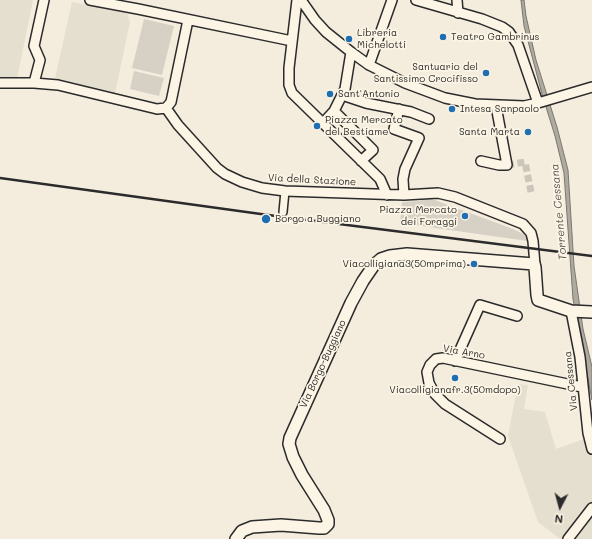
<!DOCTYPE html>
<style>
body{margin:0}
#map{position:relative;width:592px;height:539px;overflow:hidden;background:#f4edde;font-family:Mali,sans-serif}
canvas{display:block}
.north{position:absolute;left:540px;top:487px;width:40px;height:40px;-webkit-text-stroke:3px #fcf5e5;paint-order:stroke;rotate:186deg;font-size:11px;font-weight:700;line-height:16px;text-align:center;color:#2b2b2b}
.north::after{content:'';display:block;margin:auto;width:14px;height:18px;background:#2b2b2b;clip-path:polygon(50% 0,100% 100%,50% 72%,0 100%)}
</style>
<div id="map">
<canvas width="592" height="539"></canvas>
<div class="north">N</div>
</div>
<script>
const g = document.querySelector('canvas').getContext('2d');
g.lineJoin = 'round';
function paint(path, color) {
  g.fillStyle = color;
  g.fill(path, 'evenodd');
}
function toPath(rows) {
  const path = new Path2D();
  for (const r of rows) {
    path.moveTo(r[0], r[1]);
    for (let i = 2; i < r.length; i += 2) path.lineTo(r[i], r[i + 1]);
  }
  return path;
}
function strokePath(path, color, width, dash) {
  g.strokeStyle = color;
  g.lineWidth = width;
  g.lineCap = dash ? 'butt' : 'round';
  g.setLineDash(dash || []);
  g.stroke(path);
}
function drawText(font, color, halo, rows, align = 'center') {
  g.font = font + ' Mali,sans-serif';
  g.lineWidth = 3.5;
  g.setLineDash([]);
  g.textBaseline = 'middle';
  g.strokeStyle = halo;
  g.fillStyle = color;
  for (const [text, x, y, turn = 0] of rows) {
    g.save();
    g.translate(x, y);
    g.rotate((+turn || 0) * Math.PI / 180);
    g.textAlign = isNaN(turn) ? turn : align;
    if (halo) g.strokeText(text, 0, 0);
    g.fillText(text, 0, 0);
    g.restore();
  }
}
paint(toPath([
 [0,0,33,0,17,79,0,77],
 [72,2,127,13,130,22,115,93,55,78],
 [518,384,528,385,524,409,545,412,556,449,592,436,592,539,560,539,538,522,508,436]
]), '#e5dfd0');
paint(toPath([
 [144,19,174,26,162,75,132,68],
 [134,71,164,78,159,96,130,89],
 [423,199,432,199,513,229,523,234,526,237,528,241,400,223,402,202,420,201]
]), '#d6d1c4');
const water = toPath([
 [521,0,524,0,526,16,536,60,557,127,568,170,574,266,583,329,592,367,592,400,573,299,564,173,555,136,542,94,524,26,521,0]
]);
paint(water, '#afaaa0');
strokePath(water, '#7a7771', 1);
strokePath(toPath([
 [507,165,525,162,531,192]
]), '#ccc6ba', 7, [7, 3.5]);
const pedestrian = toPath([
 [283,212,285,191]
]);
const minor = toPath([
 [90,0,138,9,292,41],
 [297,0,289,68,289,85,292,93,380,179,387,195],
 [301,0,315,20,326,32,351,52,369,65,405,83,445,98,475,104,524,106,538,103,592,87],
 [416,0,482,19,502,27,509,32,518,45,538,103],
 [457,0,458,13],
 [369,65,392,0],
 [0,83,34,83,58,85,157,109,166,108,171,102,188,20],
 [34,83,40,60,34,46,44,0],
 [342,95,366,103,411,112,429,119],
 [166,108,178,125,217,168,225,174,242,182,262,188,285,191,404,195,438,193,455,197,523,224,531,233,533,241,535,265],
 [399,109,394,129,419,138,405,169,403,179,404,195],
 [334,111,345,89,351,52],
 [323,123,334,111,373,150,361,161],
 [481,161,499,165,507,165,496,106],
 [571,311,580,357,588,433,592,449],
 [455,361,480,305,517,316],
 [500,439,445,404,435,394,429,383,427,372,430,365,436,359,443,358,582,387],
 [568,539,592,508]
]);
const tertiary = toPath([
 [236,539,242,531,252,527,281,525,319,528,324,528,328,524,328,520,324,510,302,475,293,457,289,444,290,438,351,303,363,281,374,265,381,259,390,256,407,254,534,264,535,267,537,295,538,300,571,311,592,312]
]);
strokePath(pedestrian, '#2b2b2b', 10);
strokePath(minor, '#2b2b2b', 12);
strokePath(tertiary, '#2b2b2b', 14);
strokePath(pedestrian, '#fcf5e5', 7);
strokePath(minor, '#fcf5e5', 9);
strokePath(tertiary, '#fcf5e5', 11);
strokePath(toPath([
 [0,178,268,215,592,256]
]), '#2b2b2b', 2.5);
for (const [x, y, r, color] of [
 [443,37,4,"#1f6fb2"],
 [349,39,4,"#1f6fb2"],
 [486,73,4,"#1f6fb2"],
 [330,94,4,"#1f6fb2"],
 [452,109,4,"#1f6fb2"],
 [317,126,4,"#1f6fb2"],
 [528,132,4,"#1f6fb2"],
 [465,216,4,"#1f6fb2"],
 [266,219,5,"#1f6fb2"],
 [474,264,4,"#1f6fb2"],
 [455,378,4,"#1f6fb2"]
]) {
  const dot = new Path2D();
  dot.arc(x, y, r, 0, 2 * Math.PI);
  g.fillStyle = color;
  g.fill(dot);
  strokePath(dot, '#fcf5e5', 1.5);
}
drawText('10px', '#2b2b2b', '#fcf5e5', [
 ["Libreria",357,33],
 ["Michelotti",357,45],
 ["Teatro Gambrinus",451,37],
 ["Santuario del",478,67,"right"],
 ["Santissimo Crocifisso",478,79,"right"],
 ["Sant'Antonio",338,94],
 ["Intesa Sanpaolo",460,109],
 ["Piazza Mercato",325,120],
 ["del Bestiame",325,132],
 ["Santa Marta",520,132,"right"],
 ["Piazza Mercato",457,210,"right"],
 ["dei Foraggi",457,222,"right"],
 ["Borgo a Buggiano",275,219],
 ["Viacolligiana3(50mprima)",466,264,"right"],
 ["Viacolligianafr.3(50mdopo)",455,390,"center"]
], 'left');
drawText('10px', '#2b2b2b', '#fcf5e5', [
 ["Via della Stazione",312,180,3],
 ["Via Arno",464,352,10],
 ["Via Borgo-Buggiano",323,364,-65],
 ["Via Cessana",571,381,-96]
]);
drawText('italic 11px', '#595754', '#fcf5e5', [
 ["Torrente Cessana",559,212,-95]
]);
</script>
